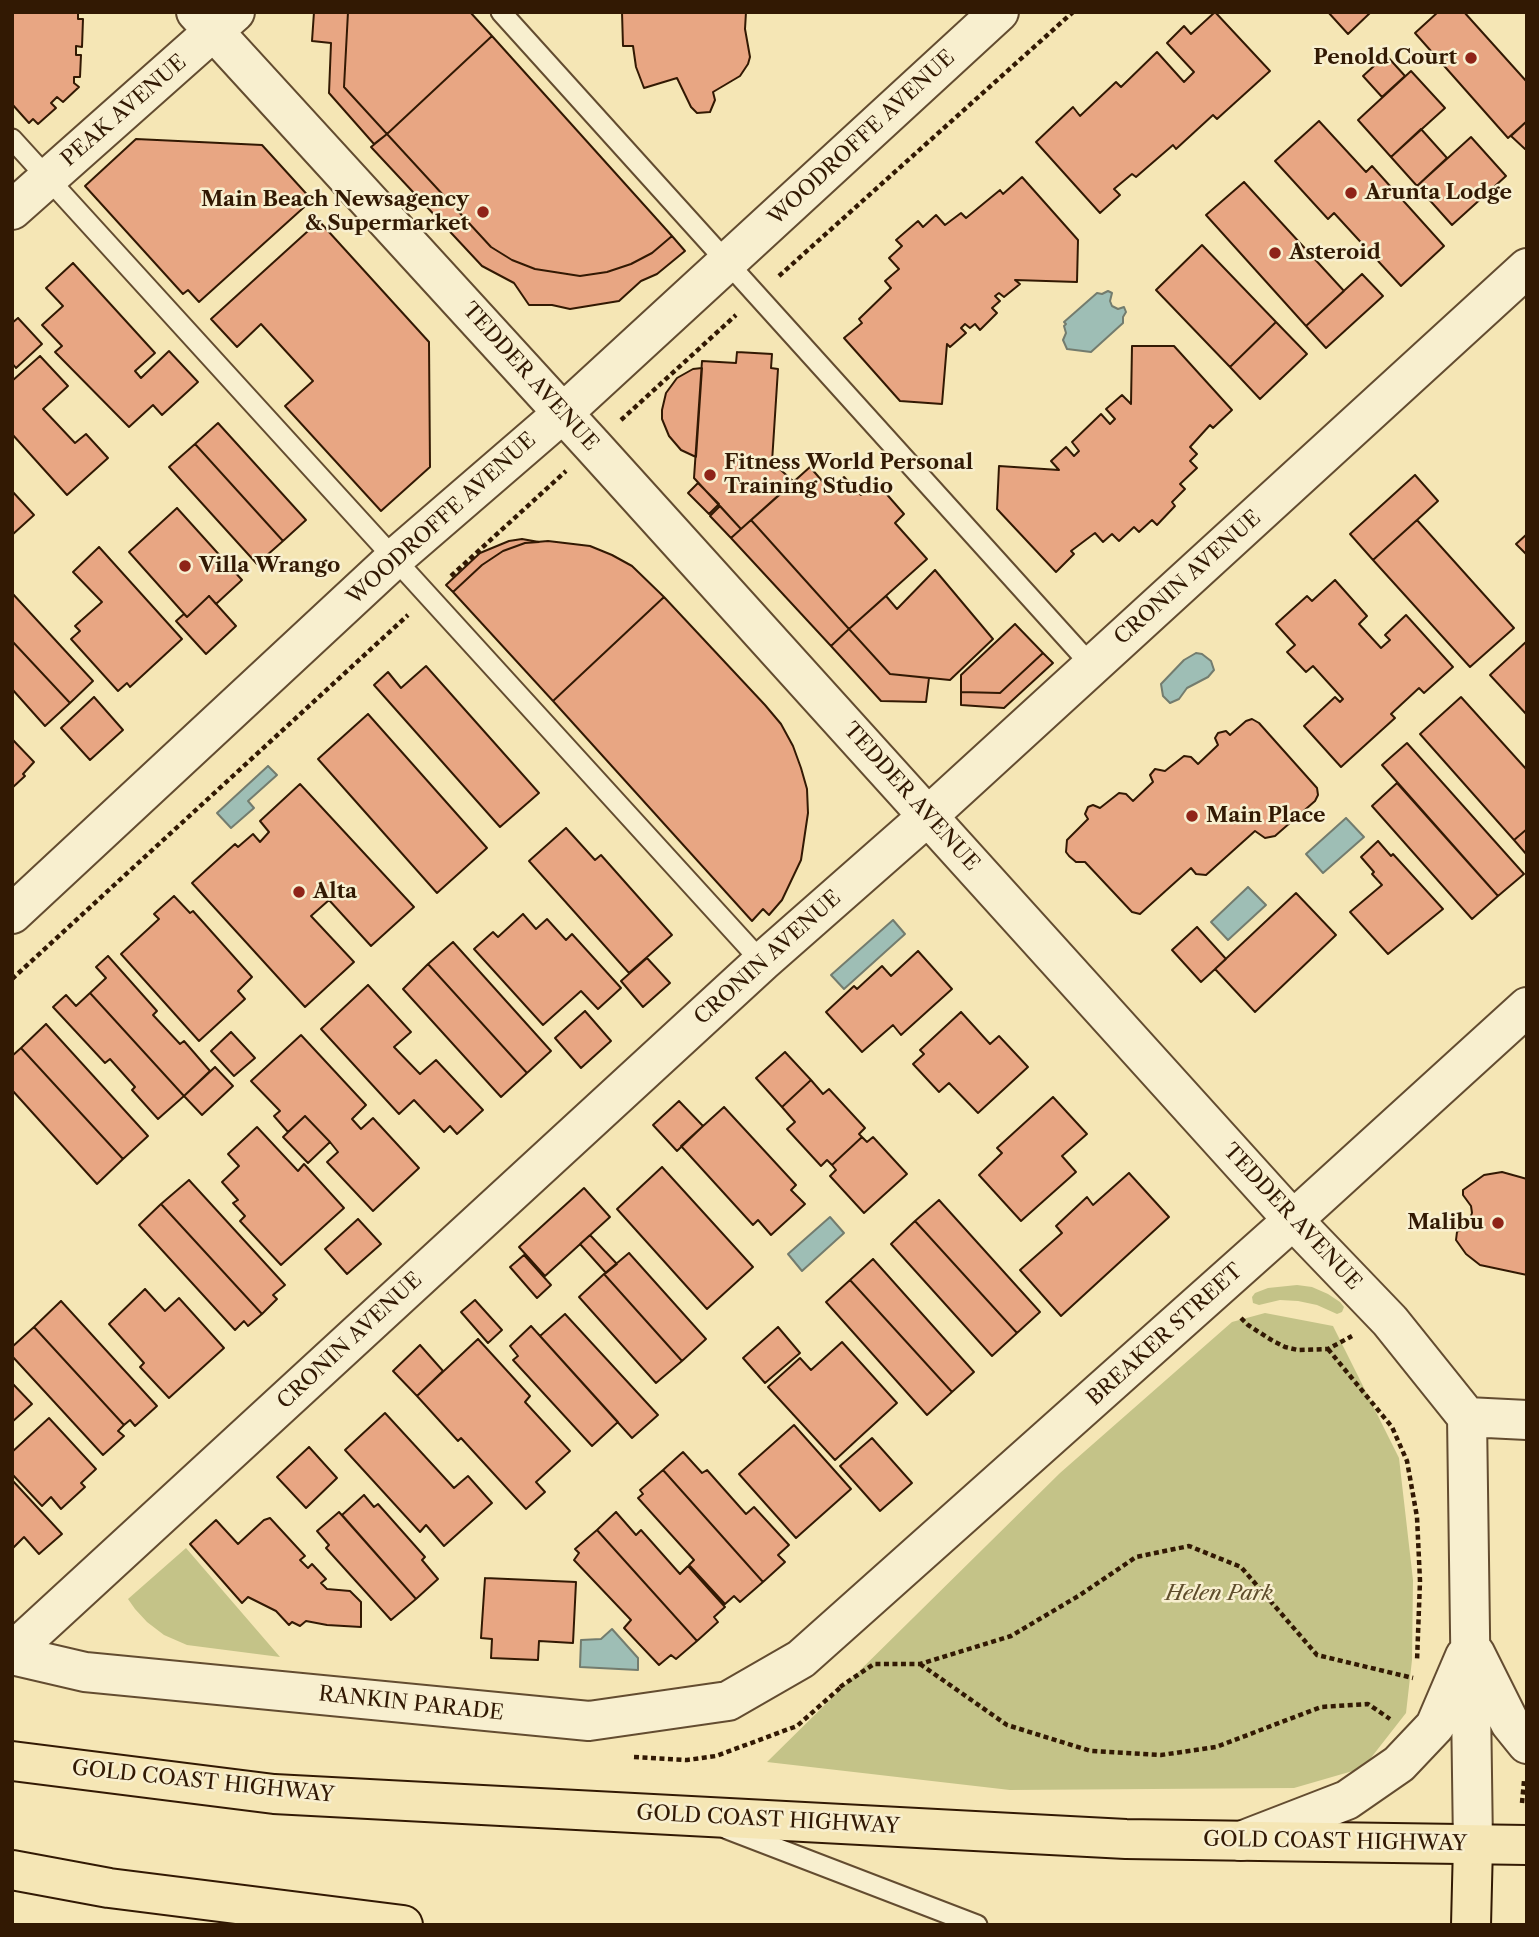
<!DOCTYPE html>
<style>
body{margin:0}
#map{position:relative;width:1539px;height:1937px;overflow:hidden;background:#f5e6b5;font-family:"Libre Caslon Text",serif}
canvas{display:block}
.frame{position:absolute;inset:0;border:14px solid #321903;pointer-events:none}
</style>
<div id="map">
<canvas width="1539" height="1937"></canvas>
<div class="frame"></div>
</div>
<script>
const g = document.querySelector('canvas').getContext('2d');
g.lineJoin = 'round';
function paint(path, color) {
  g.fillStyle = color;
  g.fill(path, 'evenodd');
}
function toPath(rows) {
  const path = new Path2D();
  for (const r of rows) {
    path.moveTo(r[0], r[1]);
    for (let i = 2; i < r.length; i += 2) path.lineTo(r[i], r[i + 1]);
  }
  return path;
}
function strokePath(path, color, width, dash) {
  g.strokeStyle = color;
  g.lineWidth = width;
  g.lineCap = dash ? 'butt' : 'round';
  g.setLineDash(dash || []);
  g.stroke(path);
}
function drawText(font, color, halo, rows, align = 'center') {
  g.font = font + ' "Libre Caslon Text",serif';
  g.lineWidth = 5;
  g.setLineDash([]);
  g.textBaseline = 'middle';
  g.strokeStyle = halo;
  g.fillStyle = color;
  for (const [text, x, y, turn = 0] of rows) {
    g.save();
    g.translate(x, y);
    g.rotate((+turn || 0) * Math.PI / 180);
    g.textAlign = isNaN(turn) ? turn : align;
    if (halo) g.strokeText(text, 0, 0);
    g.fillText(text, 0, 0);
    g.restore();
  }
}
paint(toPath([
 [1297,1285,1312,1287,1328,1294,1340,1302,1344,1307,1342,1312,1337,1314,1317,1305,1298,1301,1280,1300,1259,1305,1253,1303,1252,1297,1255,1293,1268,1288],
 [1265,1313,1333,1326,1399,1458,1413,1580,1412,1660,1406,1713,1363,1768,1294,1788,1010,1790,767,1762,1060,1473,1232,1322],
 [186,1548,280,1657,187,1645,164,1635,147,1622,135,1609,128,1599]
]), '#c4c388');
const water = toPath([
 [1108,291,1112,293,1110,301,1112,306,1118,309,1124,307,1126,312,1123,317,1123,323,1091,352,1067,349,1063,340,1066,333,1064,326,1066,324,1064,322,1097,293,1102,294,1108,291],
 [1196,653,1202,654,1211,661,1214,670,1208,677,1187,688,1179,699,1170,703,1163,696,1161,684,1184,660,1196,653],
 [268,766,277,775,248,801,254,808,231,828,217,813,268,766],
 [1346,818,1364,837,1323,873,1306,854,1346,818],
 [1248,887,1266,905,1228,940,1211,922,1248,887],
 [893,920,905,934,844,989,831,975,893,920],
 [830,1217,844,1233,802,1271,788,1254,830,1217],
 [612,1629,638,1658,638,1670,580,1667,581,1640,601,1639,612,1629]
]);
paint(water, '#9ebeb5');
strokePath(water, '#737c6e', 2);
const building = toPath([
 [12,12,78,12,78,19,83,19,82,47,76,46,76,55,81,55,80,77,74,77,74,83,79,87,63,102,57,97,51,103,56,108,38,124,33,119,29,123,12,104,12,12],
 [314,12,348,12,344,87,387,134,374,144,329,93,331,43,312,41,314,12],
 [348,12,470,12,492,36,387,134,344,87,348,12],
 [622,12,746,12,745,29,750,57,748,64,740,76,713,92,715,100,710,112,697,113,691,107,677,78,644,88,636,67,633,46,623,46,622,12],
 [1215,12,1270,71,1217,119,1213,115,1176,149,1173,145,1136,177,1132,174,1114,189,1120,195,1100,213,1036,142,1073,107,1080,116,1116,82,1121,87,1157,52,1184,82,1194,72,1167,43,1184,26,1191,34,1215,12],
 [1328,12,1371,12,1348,34,1328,12],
 [1438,12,1464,12,1527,82,1527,121,1508,138,1415,33,1438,12],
 [492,36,672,236,652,253,631,264,607,272,580,276,535,269,512,260,491,247,387,134,492,36],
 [1386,55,1405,76,1382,97,1363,76,1386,55],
 [1411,71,1445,108,1391,157,1358,120,1411,71],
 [1319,121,1366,172,1372,166,1444,246,1401,286,1334,213,1328,219,1275,161,1319,121],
 [1527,121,1527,147,1525,149,1511,136,1527,121],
 [1421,129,1447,158,1417,186,1391,157,1421,129],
 [387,134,491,247,512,260,535,269,580,276,607,272,631,264,652,253,672,236,685,251,657,274,641,281,619,301,570,309,552,305,529,305,514,283,482,266,371,147,387,134],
 [1471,137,1506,176,1452,225,1417,186,1471,137],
 [136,139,262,145,312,200,199,302,188,290,183,294,85,186,136,139],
 [1022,177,1078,240,1077,282,1015,280,1020,284,1004,297,999,293,995,296,1000,301,992,308,997,313,980,330,975,324,970,328,965,324,961,328,966,333,950,347,947,344,942,404,900,401,844,338,862,323,859,319,891,288,885,281,899,269,889,258,902,246,896,240,918,221,923,227,936,215,945,225,961,213,966,218,1000,190,1003,194,1022,177],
 [1244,182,1344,291,1306,326,1206,215,1244,182],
 [319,221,429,342,430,467,381,511,285,406,313,381,261,324,237,347,211,319,319,221],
 [1202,245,1276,322,1230,367,1156,290,1202,245],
 [73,263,155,353,135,371,141,378,169,351,198,382,162,415,153,405,129,427,55,352,62,346,42,325,63,306,46,288,73,263],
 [1362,274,1383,296,1326,348,1306,326,1362,274],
 [18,318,42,344,16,368,12,363,12,323,18,318],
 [1276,322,1307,354,1260,399,1230,367,1276,322],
 [1132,346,1174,346,1232,410,1213,428,1210,425,1190,447,1197,454,1190,461,1197,468,1180,484,1185,489,1172,502,1175,506,1157,525,1152,520,1139,532,1134,527,1119,541,1112,534,1103,542,1095,533,1071,551,1074,554,1056,572,997,509,999,466,1059,470,1051,461,1066,447,1074,456,1079,451,1072,442,1101,414,1110,424,1115,419,1106,409,1122,395,1131,404,1132,346],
 [737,352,772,354,771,368,778,369,772,462,794,482,741,529,694,478,702,361,736,363,737,352],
 [40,356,68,386,43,409,75,443,86,434,108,458,67,495,12,434,12,381,40,356],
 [702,368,696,457,681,450,669,436,662,419,662,410,666,393,677,378,693,369,702,368],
 [218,423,306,520,283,541,195,444,218,423],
 [195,444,283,541,257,564,169,467,195,444],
 [810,467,830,490,844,477,861,495,876,482,904,514,895,523,927,559,849,629,751,520,810,467],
 [1415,475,1438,501,1373,560,1350,534,1415,475],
 [698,483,719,504,709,514,688,493,698,483],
 [12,491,34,515,12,535,12,491],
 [720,506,741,529,731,538,710,516,720,506],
 [177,508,242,580,216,604,209,596,187,617,129,552,177,508],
 [751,520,849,629,831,646,731,538,751,520],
 [1417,520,1514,628,1470,667,1373,560,1417,520],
 [1527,534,1527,555,1516,544,1527,534],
 [522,539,539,542,525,543,503,551,482,565,453,592,446,585,480,553,509,541,522,539],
 [548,541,590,546,612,555,632,566,664,597,553,701,453,592,482,565,503,551,525,543,548,541],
 [99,547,182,639,130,687,127,683,118,691,71,639,80,631,75,626,102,602,73,572,99,547],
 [935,570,993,639,950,680,890,674,849,629,886,596,897,609,935,570],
 [1335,580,1367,616,1359,624,1381,648,1390,640,1385,635,1406,615,1453,667,1424,693,1419,688,1391,714,1395,718,1341,767,1304,726,1335,697,1340,702,1343,699,1313,666,1306,672,1287,652,1295,645,1276,624,1307,596,1312,601,1335,580],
 [12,593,93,681,70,703,12,641,12,593],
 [209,596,236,626,206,654,176,621,184,614,187,617,209,596],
 [664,597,765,705,781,724,793,746,801,768,807,789,808,813,801,860,782,900,769,915,763,909,752,921,553,701,664,597],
 [1015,624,1043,653,1000,693,961,692,961,675,1015,624],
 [849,629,890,674,929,678,926,702,881,701,831,646,849,629],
 [12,641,70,703,45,726,12,689,12,641],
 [1527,641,1527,715,1490,675,1527,641],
 [1043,653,1053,663,1004,708,961,705,961,692,1000,693,1043,653],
 [426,666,539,793,500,827,374,685,388,672,401,688,426,666],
 [94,697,123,730,90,760,61,728,94,697],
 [1461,697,1527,770,1527,829,1514,840,1420,734,1461,697],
 [368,714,487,848,437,893,318,759,368,714],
 [1252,719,1259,723,1317,788,1318,795,1315,801,1275,836,1265,838,1255,831,1206,875,1196,874,1191,868,1140,914,1132,912,1085,862,1076,862,1069,856,1066,852,1067,840,1088,819,1085,814,1088,807,1093,805,1100,808,1119,793,1126,794,1133,801,1153,782,1150,775,1155,769,1165,771,1184,756,1191,757,1198,764,1218,745,1215,738,1218,733,1226,731,1230,735,1246,721,1252,719],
 [12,739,34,762,23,774,25,776,12,788,12,739],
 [1407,743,1524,874,1498,896,1382,765,1407,743],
 [1397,783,1498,896,1472,919,1372,806,1397,783],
 [300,784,414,907,371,946,329,900,311,916,354,962,305,1007,192,883,235,844,238,847,253,834,260,842,269,832,260,821,300,784],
 [566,828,595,860,601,855,672,935,629,973,529,861,566,828],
 [1527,829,1527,855,1514,840,1527,829],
 [1378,841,1391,856,1393,854,1443,909,1388,954,1350,912,1382,885,1372,874,1374,872,1361,857,1378,841],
 [1296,893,1336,935,1255,1012,1215,969,1296,893],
 [174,896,190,913,193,911,252,977,238,991,245,999,199,1041,121,954,159,919,154,914,174,896],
 [523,914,536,929,547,919,566,940,572,934,621,988,598,1009,581,991,543,1025,474,949,493,932,498,937,523,914],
 [1197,927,1226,959,1201,982,1172,950,1197,927],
 [453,942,551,1051,527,1073,428,964,453,942],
 [918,951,952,989,901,1035,893,1025,862,1052,826,1012,854,986,857,989,882,966,891,976,918,951],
 [108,956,157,1011,153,1015,180,1044,184,1041,210,1071,184,1096,90,993,106,978,96,967,108,956],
 [647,958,670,983,643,1007,621,981,647,958],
 [428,964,527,1073,501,1097,403,989,428,964],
 [368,985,411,1032,394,1047,420,1074,436,1060,483,1110,457,1134,450,1126,444,1132,414,1100,399,1114,321,1029,368,985],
 [90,993,184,1096,158,1119,132,1090,135,1087,110,1059,105,1063,53,1007,66,995,76,1006,90,993],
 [585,1011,611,1041,581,1068,555,1038,585,1011],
 [961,1012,990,1044,999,1036,1028,1067,978,1113,949,1083,939,1092,913,1064,924,1054,920,1050,961,1012],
 [46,1024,148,1136,123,1159,21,1048,46,1024],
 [231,1032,255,1058,234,1076,211,1051,231,1032],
 [301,1035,366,1105,352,1119,361,1129,373,1118,419,1168,373,1211,327,1162,338,1152,330,1142,305,1116,288,1132,274,1116,280,1111,251,1081,301,1035],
 [21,1048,123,1159,97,1184,12,1090,12,1056,21,1048],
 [785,1052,811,1080,782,1107,756,1078,785,1052],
 [215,1067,233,1086,202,1115,184,1096,215,1067],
 [811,1080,823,1094,829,1089,865,1128,859,1134,862,1137,832,1165,827,1160,821,1166,787,1129,795,1122,782,1107,811,1080],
 [1053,1097,1087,1134,1062,1156,1076,1172,1021,1221,979,1175,1002,1153,997,1148,1053,1097],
 [679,1101,703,1126,677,1151,653,1125,679,1101],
 [724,1107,796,1185,791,1190,805,1204,771,1235,758,1220,753,1225,681,1146,724,1107],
 [305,1116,330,1142,308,1163,283,1137,305,1116],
 [257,1127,298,1171,304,1164,344,1208,281,1265,240,1221,245,1216,233,1203,238,1200,222,1182,239,1166,228,1154,257,1127],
 [862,1137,867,1142,873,1137,907,1174,864,1213,830,1176,836,1170,832,1165,862,1137],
 [662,1167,753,1267,707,1309,617,1209,662,1167],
 [1502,1172,1527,1179,1527,1275,1480,1265,1466,1254,1456,1240,1457,1232,1467,1226,1472,1213,1471,1206,1463,1195,1463,1190,1484,1175,1502,1172],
 [1129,1173,1169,1217,1061,1316,1020,1270,1062,1233,1056,1226,1087,1197,1093,1205,1129,1173],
 [189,1180,285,1285,273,1295,277,1299,262,1314,161,1204,189,1180],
 [584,1188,610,1217,545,1276,519,1247,584,1188],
 [939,1200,1040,1312,1017,1333,915,1221,939,1200],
 [161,1204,262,1314,248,1326,244,1321,235,1330,139,1225,161,1204],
 [358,1219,381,1244,347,1274,325,1249,358,1219],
 [915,1221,1017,1333,992,1356,891,1244,915,1221],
 [590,1235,617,1264,606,1273,580,1244,590,1235],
 [629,1253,706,1339,682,1361,604,1274,629,1253],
 [524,1255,551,1285,537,1298,510,1267,524,1255],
 [873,1259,974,1372,952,1392,850,1280,873,1259],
 [604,1274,682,1361,656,1383,579,1297,604,1274],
 [850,1280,952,1392,927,1415,826,1302,850,1280],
 [145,1289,165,1311,179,1298,224,1348,169,1398,140,1367,144,1363,109,1324,145,1289],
 [475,1300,502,1330,488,1343,461,1312,475,1300],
 [61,1301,157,1406,135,1426,130,1420,124,1425,34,1327,61,1301],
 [565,1314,658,1415,632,1438,540,1336,565,1314],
 [531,1326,618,1422,592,1446,513,1360,518,1356,510,1346,531,1326],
 [34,1327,124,1425,118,1431,124,1436,103,1455,12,1356,12,1347,34,1327],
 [778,1327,800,1353,765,1383,743,1358,778,1327],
 [478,1339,530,1396,525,1402,570,1451,536,1482,545,1492,526,1509,461,1438,458,1441,417,1396,478,1339],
 [842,1342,897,1403,835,1460,768,1387,800,1358,811,1370,842,1342],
 [420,1345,443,1371,417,1396,393,1371,420,1345],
 [12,1383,32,1404,12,1422,12,1383],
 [385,1413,454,1488,468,1476,492,1503,444,1546,426,1525,420,1532,345,1450,385,1413],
 [49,1418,96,1469,81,1483,85,1487,61,1509,51,1497,42,1506,12,1474,12,1452,49,1418],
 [794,1425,851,1489,796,1538,739,1474,794,1425],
 [872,1438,912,1483,880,1511,840,1466,872,1438],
 [309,1447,337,1478,306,1508,277,1477,309,1447],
 [683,1452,702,1473,707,1470,746,1514,754,1507,789,1545,778,1555,785,1562,763,1582,663,1470,683,1452],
 [663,1470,763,1582,740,1602,734,1596,725,1604,689,1565,694,1560,638,1498,643,1494,640,1490,663,1470],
 [12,1480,62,1534,39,1554,24,1537,12,1549,12,1480],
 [364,1495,374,1507,378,1504,425,1557,422,1560,438,1579,416,1599,342,1515,364,1495],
 [339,1512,416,1599,391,1620,326,1548,329,1545,317,1531,339,1512],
 [616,1512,636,1535,641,1530,680,1574,688,1566,725,1607,714,1617,718,1622,697,1641,597,1530,616,1512],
 [270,1518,305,1556,300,1560,308,1568,312,1564,326,1579,321,1583,327,1589,350,1591,361,1602,361,1627,327,1625,306,1621,300,1626,292,1622,289,1625,276,1611,248,1597,242,1603,190,1544,216,1520,238,1544,264,1520,270,1518],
 [597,1530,697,1641,676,1659,671,1655,659,1665,624,1628,631,1620,574,1560,579,1553,575,1549,597,1530],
 [485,1578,576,1582,573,1643,539,1641,538,1660,491,1658,492,1639,481,1638,485,1578]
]);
paint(building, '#e8a683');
strokePath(building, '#321903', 2);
const service = toPath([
 [501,12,1092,666],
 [12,139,762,962],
 [727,1829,977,1925]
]);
const minor = toPath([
 [196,12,593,446,1293,1220,1390,1321,1467,1417,1473,1845],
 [12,210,235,12],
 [12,914,395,558,563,413,999,12],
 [1467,1417,1527,1420],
 [12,1652,762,962,928,816,1527,268],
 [1475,1653,1510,1723,1527,1744],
 [12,1655,85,1672,589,1721,728,1701,801,1659,1293,1220,1527,1007],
 [1241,1841,1347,1800,1399,1764,1435,1726,1465,1656]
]);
const primary = toPath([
 [1471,1925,1473,1845]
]);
const trunk = toPath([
 [12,1761,274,1794,1126,1839,1527,1845],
 [12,1870,109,1888,403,1925]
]);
strokePath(service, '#634c30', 23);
strokePath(minor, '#634c30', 42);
strokePath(primary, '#321903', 42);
strokePath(trunk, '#321903', 42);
strokePath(toPath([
 [779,276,1073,12],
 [621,420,736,315],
 [451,576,566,471],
 [12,979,408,615],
 [1241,1318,1248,1325,1273,1341,1285,1347,1298,1350,1328,1349,1352,1336],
 [1328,1349,1392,1427,1407,1461,1417,1517,1420,1581,1417,1661],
 [920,1664,1007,1725,1091,1751,1161,1755,1216,1747,1321,1707,1368,1704,1390,1719],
 [840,1687,874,1664,920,1664,1011,1636,1080,1595,1136,1557,1189,1546,1241,1567,1317,1655,1413,1678],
 [634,1757,687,1760,716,1756,797,1726,841,1687],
 [1522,1803,1524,1781]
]), '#321903', 4.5, [5, 3.5]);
strokePath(service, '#f8efcf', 19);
strokePath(minor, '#f8efcf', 38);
strokePath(primary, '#f5e6b5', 38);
strokePath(trunk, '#f5e6b5', 38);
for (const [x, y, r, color] of [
 [1471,58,7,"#8f2418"],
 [1351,193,7,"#8f2418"],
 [483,212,7,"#8f2418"],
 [1275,253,7,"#8f2418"],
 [710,475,7,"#8f2418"],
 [185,566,7,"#8f2418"],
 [1192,816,7,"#8f2418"],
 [299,892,7,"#8f2418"],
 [1498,1223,7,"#8f2418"]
]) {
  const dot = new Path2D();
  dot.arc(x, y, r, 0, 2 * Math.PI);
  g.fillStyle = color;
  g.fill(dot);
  strokePath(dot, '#f8efcf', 2.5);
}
drawText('bold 21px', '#321903', '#f8efcf', [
 ["Penold Court",1457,58,"right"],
 ["Arunta Lodge",1365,193],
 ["Main Beach Newsagency",469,200,"right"],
 ["& Supermarket",469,224,"right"],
 ["Asteroid",1289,253],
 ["Fitness World Personal",724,463],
 ["Training Studio",724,487],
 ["Villa Wrango",199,566],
 ["Main Place",1206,816],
 ["Alta",313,892],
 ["Malibu",1484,1223,"right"]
], 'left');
drawText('21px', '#321903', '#f8efcf', [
 ["PEAK AVENUE",124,111,-41],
 ["WOODROFFE AVENUE",862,138,-43],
 ["TEDDER AVENUE",530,377,48],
 ["WOODROFFE AVENUE",442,519,-42],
 ["CRONIN AVENUE",1188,578,-42],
 ["TEDDER AVENUE",911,797,48],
 ["CRONIN AVENUE",768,958,-42],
 ["TEDDER AVENUE",1292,1217,47],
 ["BREAKER STREET",1165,1335,-42],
 ["CRONIN AVENUE",350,1341,-43],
 ["RANKIN PARADE",411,1704,6],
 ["GOLD COAST HIGHWAY",203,1782,6],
 ["GOLD COAST HIGHWAY",768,1820,3],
 ["GOLD COAST HIGHWAY",1335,1842,1]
]);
drawText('italic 21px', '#5e4c2b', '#f8efcf', [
 ["Helen Park",1219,1594]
]);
</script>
